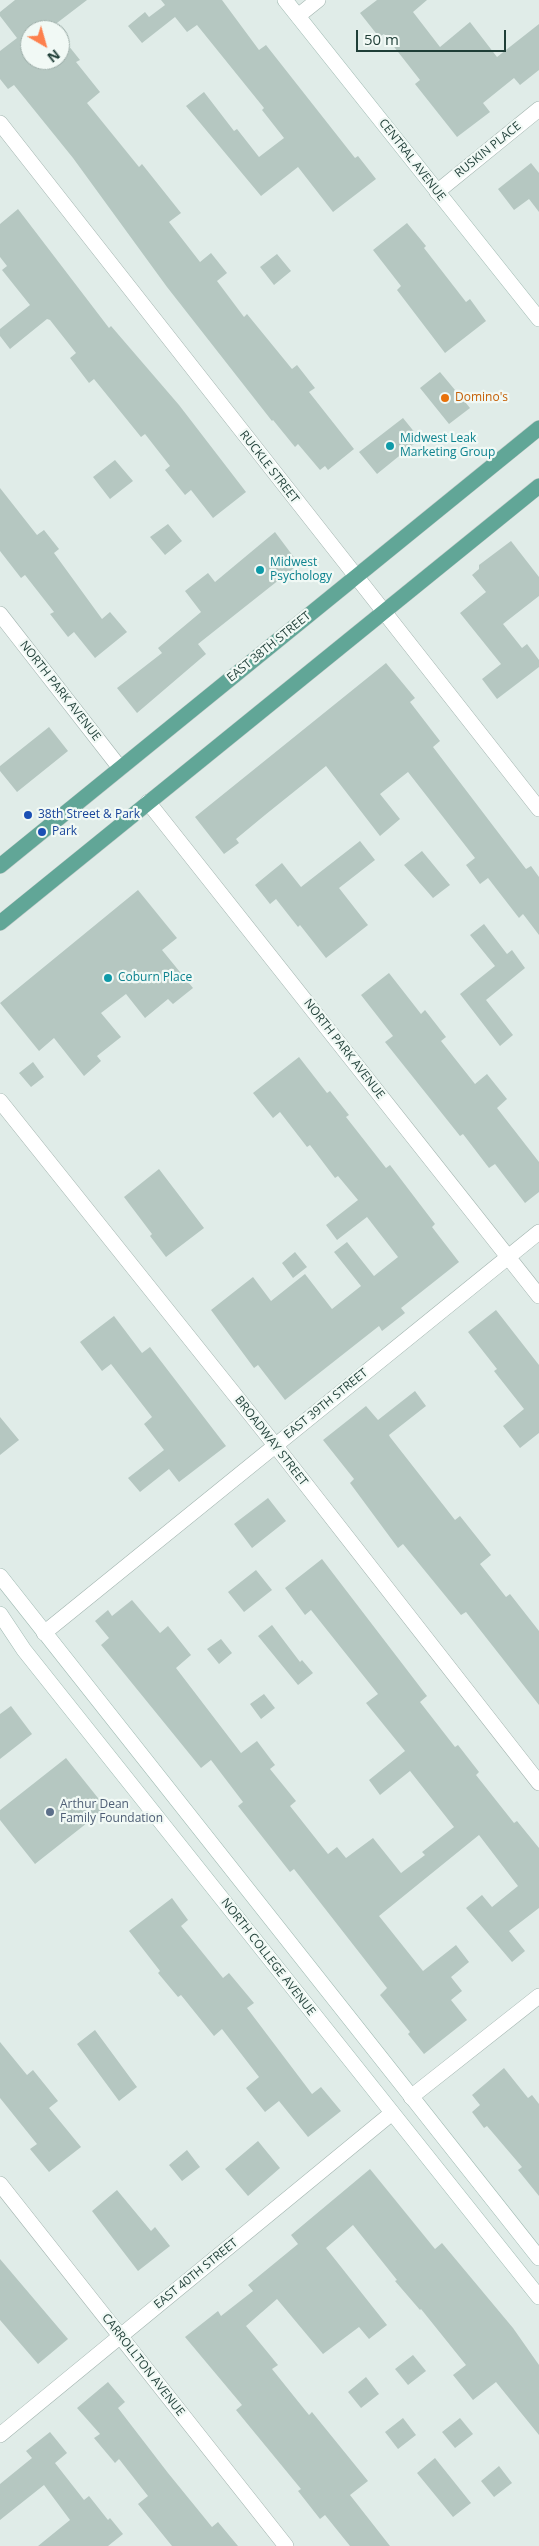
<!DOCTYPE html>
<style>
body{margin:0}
#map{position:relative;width:539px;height:2546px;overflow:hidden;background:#e0ece8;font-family:"Open Sans",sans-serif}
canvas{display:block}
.north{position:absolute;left:20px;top:20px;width:50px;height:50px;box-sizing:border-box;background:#f1f9f5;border:1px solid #9daea9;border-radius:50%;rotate:142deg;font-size:14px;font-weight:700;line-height:20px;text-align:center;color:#1f3e37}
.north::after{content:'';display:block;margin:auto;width:18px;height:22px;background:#fd804d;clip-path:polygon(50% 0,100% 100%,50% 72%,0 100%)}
.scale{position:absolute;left:356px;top:30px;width:150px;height:22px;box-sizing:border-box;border:2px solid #1f3e37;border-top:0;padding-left:6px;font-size:15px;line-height:18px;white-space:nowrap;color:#1f3e37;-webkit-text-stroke:4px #f1f9f5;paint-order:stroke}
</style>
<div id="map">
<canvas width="539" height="2546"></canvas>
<div class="north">N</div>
<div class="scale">50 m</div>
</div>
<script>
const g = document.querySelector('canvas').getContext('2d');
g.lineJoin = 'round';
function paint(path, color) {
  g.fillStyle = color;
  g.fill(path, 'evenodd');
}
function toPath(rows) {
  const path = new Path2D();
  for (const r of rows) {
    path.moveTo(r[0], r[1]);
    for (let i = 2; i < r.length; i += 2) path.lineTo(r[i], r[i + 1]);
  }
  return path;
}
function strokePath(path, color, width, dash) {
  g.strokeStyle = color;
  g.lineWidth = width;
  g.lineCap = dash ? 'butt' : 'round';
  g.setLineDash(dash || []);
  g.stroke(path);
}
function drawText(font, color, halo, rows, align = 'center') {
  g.font = font + ' "Open Sans",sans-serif';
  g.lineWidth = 4.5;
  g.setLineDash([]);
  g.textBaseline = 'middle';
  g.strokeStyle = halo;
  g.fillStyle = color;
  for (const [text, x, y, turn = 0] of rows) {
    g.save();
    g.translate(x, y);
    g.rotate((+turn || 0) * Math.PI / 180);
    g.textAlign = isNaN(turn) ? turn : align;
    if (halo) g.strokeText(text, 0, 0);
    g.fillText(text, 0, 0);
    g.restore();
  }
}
paint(toPath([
 [15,0,87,0,53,26,56,30,30,30,30,60,60,60,60,35,80,60,76,62,100,92,87,103,139,167,142,164,181,213,169,222,200,262,211,253,227,273,217,281,244,317,247,314,292,369,297,365,315,388,309,392,354,449,328,470,325,466,320,470,298,444,295,447,273,420,272,421,167,287,73,158,14,85,8,89,0,79,0,51,17,38,0,16,0,12],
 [161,0,222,0,259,50,266,45,355,158,358,156,376,179,333,212,298,167,261,196,186,106,204,92,234,131,237,129,259,157,284,138,262,110,264,108,197,25,187,32,175,17,142,43,128,26,145,12,149,17,165,5],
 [377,0,427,0,413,12,440,47,470,22,497,57,539,24,539,70,520,85,514,78,483,103,490,112,457,137,415,84,420,80,384,34,379,37,360,13],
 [531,163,539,173,539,212,529,199,514,210,498,189],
 [18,209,109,328,111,326,179,405,246,492,213,518,191,490,185,495,165,470,170,466,145,434,141,437,94,379,89,383,70,358,76,353,50,320,47,319,10,349,0,336,0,329,30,305,2,270,7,266,0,257,0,224],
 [407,223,426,246,424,248,466,302,470,299,486,321,445,353,397,290,401,286,373,250],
 [277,254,291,271,274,285,260,267],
 [440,372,470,408,449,424,420,388],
 [403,418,420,439,377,474,359,452],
 [115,460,133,481,110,499,93,477],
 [0,488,37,535,44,530,59,549,54,553,102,619,110,612,127,632,95,658,74,632,68,637,50,614,54,612,25,575,21,578,0,551],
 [168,524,182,541,165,555,150,537],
 [275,532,299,564,198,644,206,654,137,713,117,688,162,653,158,648,201,612,185,591,208,573,215,582],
 [511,541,539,577,539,596,503,624,522,648,527,644,539,660,539,667,497,699,482,679,501,664,460,613,486,592,472,575,479,569,479,565],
 [386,663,415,698,410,702,440,741,433,747,526,869,531,866,539,877,539,935,523,914,519,918,488,878,480,884,466,865,475,858,408,772,380,794,400,819,380,836,326,766,265,815,236,839,239,843,224,854,195,817],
 [49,727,68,751,17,792,0,771,0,766],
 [360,841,375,860,339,888,368,925,326,958,300,925,298,927,276,899,270,904,255,885,282,863,301,887],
 [422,851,450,885,433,898,404,865],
 [138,890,177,938,162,950,193,988,173,1004,168,999,145,1018,126,994,101,1013,121,1037,97,1056,101,1061,84,1076,54,1038,39,1051,0,1003],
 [484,924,507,954,512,950,525,968,486,1000,513,1035,500,1046,460,994,495,966,470,935],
 [389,973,421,1014,425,1010,446,1037,441,1041,475,1084,487,1074,507,1099,497,1108,539,1162,539,1192,525,1203,495,1164,489,1168,463,1134,460,1136,385,1042,393,1036,361,995],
 [299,1057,327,1093,330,1091,349,1115,346,1117,386,1168,390,1165,435,1224,432,1227,459,1262,401,1308,405,1313,382,1331,379,1326,285,1400,258,1365,254,1368,211,1310,253,1277,271,1301,305,1274,332,1309,361,1286,334,1252,347,1242,374,1276,398,1257,367,1217,337,1240,326,1225,358,1200,338,1176,335,1178,310,1145,307,1147,280,1112,273,1118,253,1093],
 [33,1062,44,1077,31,1087,19,1073],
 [159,1169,204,1228,166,1257,150,1236,152,1234,124,1197],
 [295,1252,307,1267,293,1278,282,1263],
 [496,1310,539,1365,539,1433,520,1448,503,1426,524,1409,494,1371,497,1369,468,1332],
 [114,1316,142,1353,150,1347,226,1446,179,1482,169,1469,140,1492,128,1478,164,1450,144,1424,152,1417,111,1364,102,1371,80,1342],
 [415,1391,426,1406,389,1435,390,1437,455,1520,460,1516,491,1555,480,1564,506,1597,510,1594,539,1631,539,1705,466,1612,461,1615,403,1544,398,1548,350,1483,354,1479,323,1440,366,1406,378,1420],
 [0,1417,19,1440,0,1455],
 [268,1498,286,1521,252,1548,234,1524],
 [322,1559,427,1696,420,1702,455,1747,458,1745,479,1772,476,1775,514,1823,517,1821,539,1848,539,1908,509,1931,525,1951,512,1962,466,1908,482,1895,492,1907,518,1886,479,1835,379,1916,423,1971,456,1945,469,1962,451,1977,462,1991,451,2000,467,2020,424,2054,408,2034,410,2032,380,1995,387,1988,294,1869,290,1872,238,1806,243,1802,211,1760,201,1768,101,1645,109,1638,95,1621,108,1610,112,1616,132,1600,160,1633,168,1626,191,1655,176,1668,241,1753,257,1741,275,1765,270,1769,296,1801,290,1806,328,1854,337,1847,346,1858,373,1838,401,1873,425,1855,422,1852,454,1827,410,1771,380,1795,369,1780,405,1751,366,1703,378,1694,311,1610,305,1615,285,1588],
 [256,1570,272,1590,244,1612,228,1592],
 [272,1625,300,1662,302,1660,313,1673,298,1685,258,1636],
 [221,1639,232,1653,219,1664,207,1649],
 [264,1694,275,1708,261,1719,250,1704],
 [11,1706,32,1734,0,1759,0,1714],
 [66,1758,106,1808,35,1864,0,1820,0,1810],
 [172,1898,188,1920,181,1926,223,1978,229,1973,254,2003,247,2008,312,2094,321,2087,341,2111,308,2137,279,2101,265,2112,246,2088,259,2077,222,2029,214,2036,181,1995,178,1997,158,1973,160,1971,129,1931],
 [95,2030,137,2087,119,2101,77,2044],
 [0,2042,27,2075,33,2070,58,2101,49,2108,81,2147,49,2172,30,2149,37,2144,0,2098],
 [504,2068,528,2098,532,2095,539,2104,539,2196,518,2170,522,2167,487,2126,484,2128,472,2112,480,2105,472,2095],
 [258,2141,280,2168,248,2196,225,2169],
 [187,2150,200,2167,182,2181,169,2165],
 [370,2169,435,2249,442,2243,513,2328,539,2365,539,2435,496,2382,473,2400,453,2375,466,2365,421,2309,420,2310,395,2281,397,2280,353,2225,326,2248,387,2325,369,2339,359,2327,323,2354,277,2299,246,2326,278,2365,272,2369,309,2415,312,2412,368,2481,350,2495,390,2546,350,2546,325,2515,320,2519,298,2491,301,2489,236,2410,242,2405,185,2337,218,2311,221,2316,253,2291,248,2285,298,2244,291,2235],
 [117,2190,151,2231,155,2227,170,2246,138,2271,92,2211],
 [0,2259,68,2339,38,2364,0,2320],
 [413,2355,426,2371,408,2385,395,2369],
 [366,2377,379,2394,361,2408,348,2392],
 [108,2382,125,2402,118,2408,168,2473,212,2527,218,2522,238,2546,172,2546,138,2504,148,2496,119,2459,115,2463,94,2438,100,2434,77,2408],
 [403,2418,416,2435,398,2449,385,2432],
 [460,2418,473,2434,455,2448,442,2432],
 [50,2432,67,2453,55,2463,84,2500,89,2496,108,2520,110,2518,123,2534,108,2546,38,2546,70,2520,44,2485,0,2520,0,2484,32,2458,26,2451],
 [435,2458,471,2503,453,2517,417,2473],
 [499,2466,512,2483,494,2497,481,2481]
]), '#b5c7c1');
const minor = toPath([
 [298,16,318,0],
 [0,123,539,809],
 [437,192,539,109],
 [0,614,120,768],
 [148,802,539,1296],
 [0,1101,275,1445,539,1783],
 [44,1633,539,1232],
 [411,2097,539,1996],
 [0,2184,286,2546],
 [0,2435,392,2113]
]);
const secondary = toPath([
 [285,0,539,319],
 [0,1576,539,2258],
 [0,1614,24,1650,539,2297]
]);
const primary = toPath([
 [0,866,539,428],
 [0,923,539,486]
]);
strokePath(minor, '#a2b4af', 16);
strokePath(secondary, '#9eb9b1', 16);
strokePath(primary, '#c0c9c7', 16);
strokePath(minor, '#fff', 15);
strokePath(secondary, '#fff', 15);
strokePath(primary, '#61a697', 15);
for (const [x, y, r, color] of [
 [445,398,5,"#e8710a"],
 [390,446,5,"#0f9aa8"],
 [260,570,5,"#0f9aa8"],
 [28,815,5,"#1a4fb4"],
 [42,832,5,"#1a4fb4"],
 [108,978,5,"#0f9aa8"],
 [50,1812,5,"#5c6f8a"]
]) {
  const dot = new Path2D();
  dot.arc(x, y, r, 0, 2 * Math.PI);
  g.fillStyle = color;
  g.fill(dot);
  strokePath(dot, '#f1f9f5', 2);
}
drawText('12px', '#1f3e37', '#f1f9f5', [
 ["RUSKIN PLACE",488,150,-39],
 ["CENTRAL AVENUE",412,160,52],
 ["RUCKLE STREET",269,467,52],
 ["EAST 38TH STREET",269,647,-39],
 ["NORTH PARK AVENUE",60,691,52],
 ["NORTH PARK AVENUE",344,1049,52],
 ["EAST 39TH STREET",326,1404,-39],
 ["BROADWAY STREET",271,1441,52],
 ["NORTH COLLEGE AVENUE",268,1957,52],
 ["EAST 40TH STREET",196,2274,-39],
 ["CARROLLTON AVENUE",143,2365,52]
]);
drawText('12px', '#c56008', '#f1f9f5', [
 ["Domino's",455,398]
], 'left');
drawText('12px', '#0d838f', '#f1f9f5', [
 ["Midwest Leak",400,439],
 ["Marketing Group",400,453],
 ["Midwest",270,563],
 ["Psychology",270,577],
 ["Coburn Place",118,978]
], 'left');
drawText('12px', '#164399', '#f1f9f5', [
 ["38th Street & Park",38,815],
 ["Park",52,832]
], 'left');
drawText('12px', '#4e5e75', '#f1f9f5', [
 ["Arthur Dean",60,1805],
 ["Family Foundation",60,1819]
], 'left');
</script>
